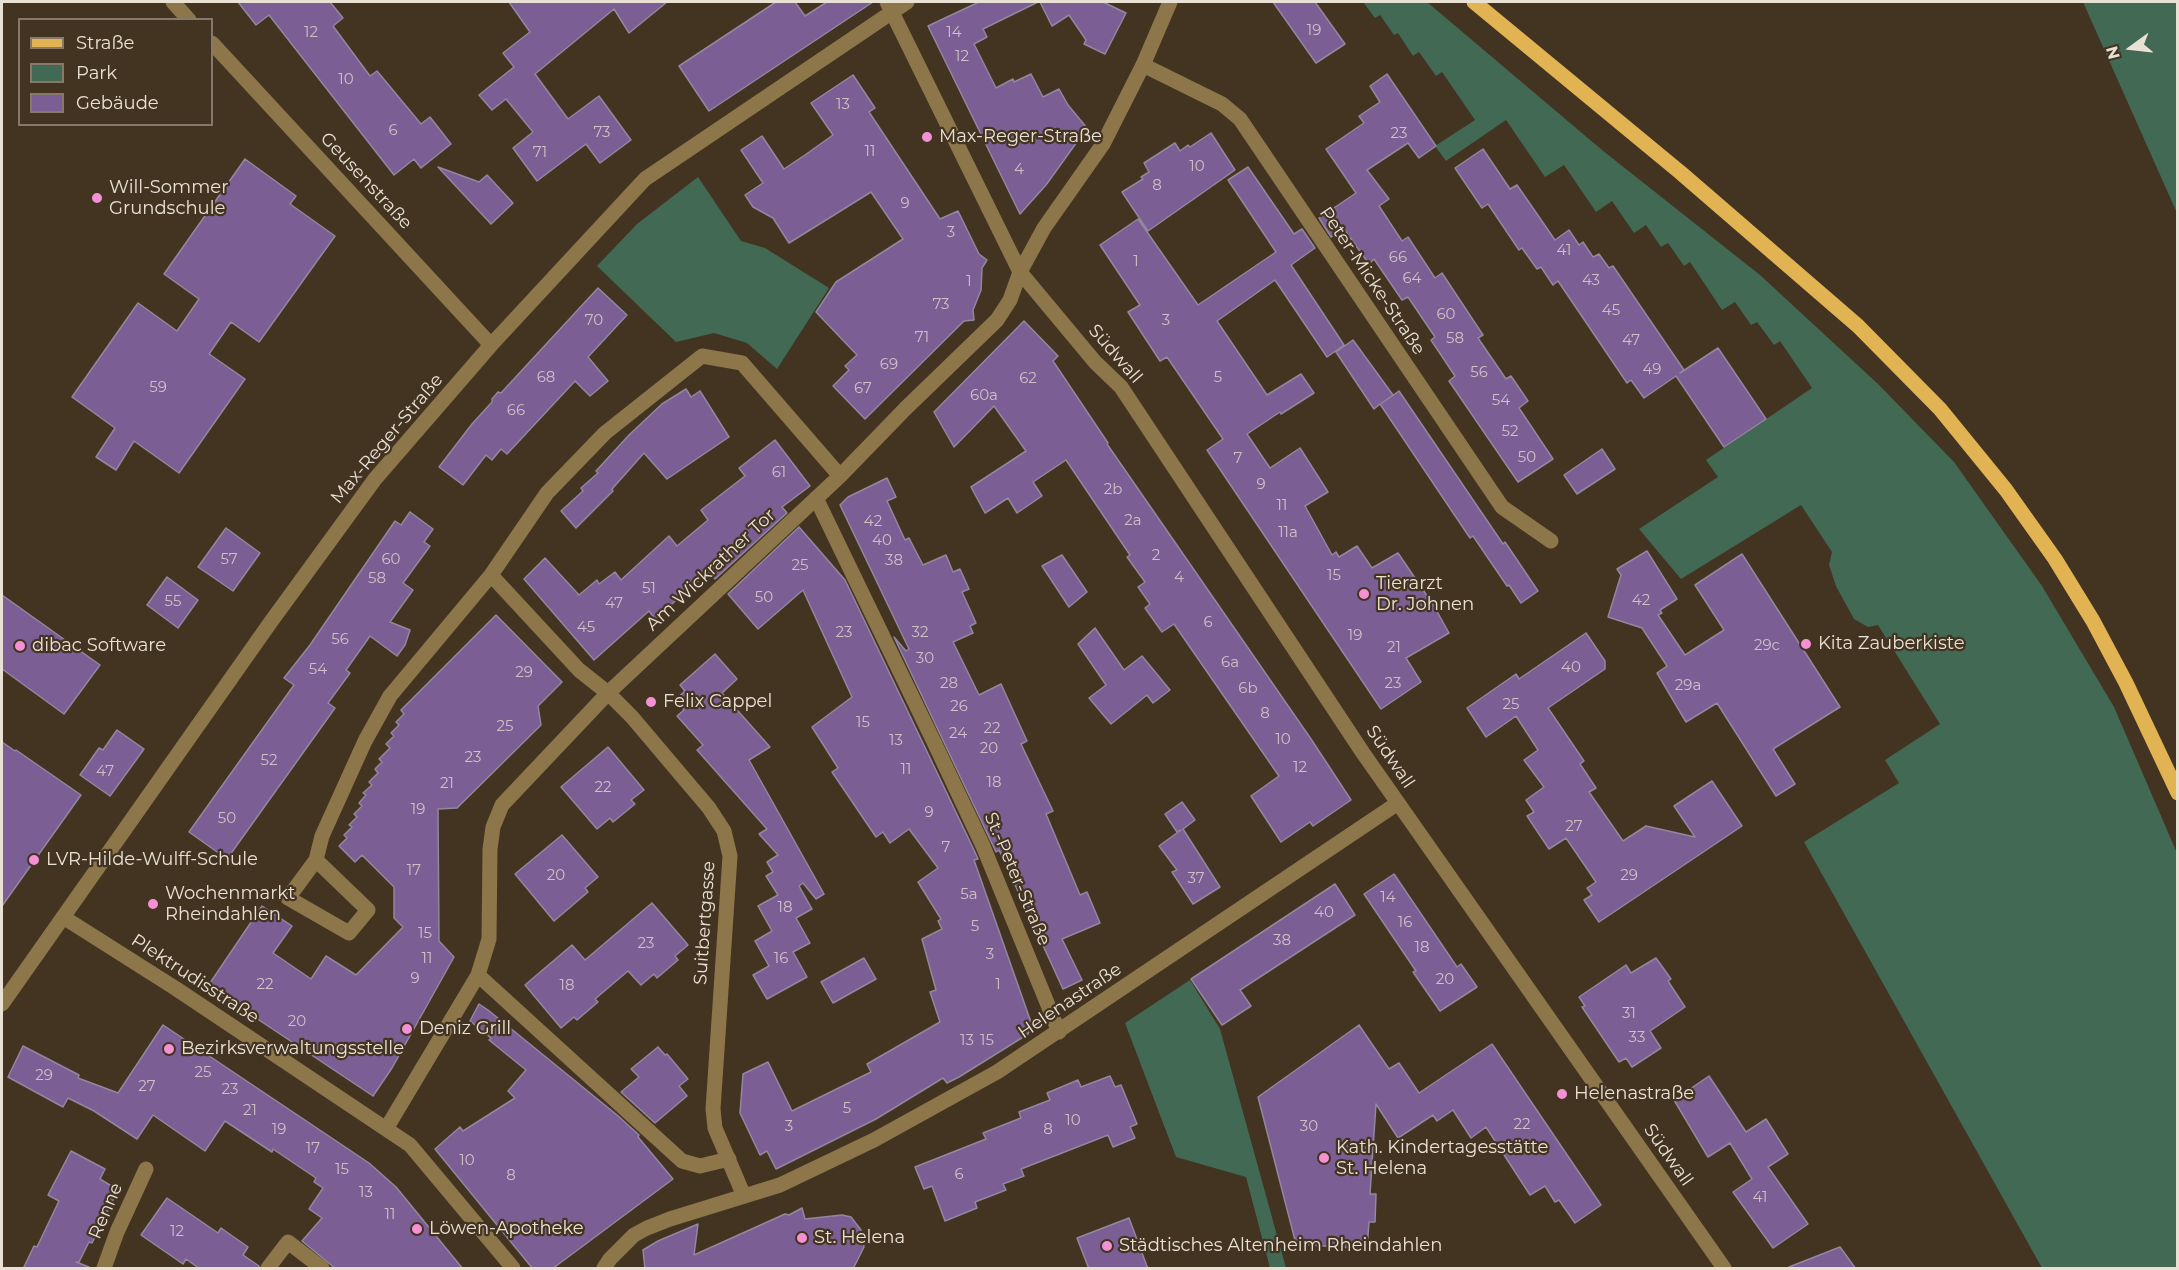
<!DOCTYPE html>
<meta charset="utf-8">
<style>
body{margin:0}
#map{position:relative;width:2179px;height:1270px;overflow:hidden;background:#433422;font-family:Montserrat,sans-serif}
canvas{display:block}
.frame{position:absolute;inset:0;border:3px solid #eae1d5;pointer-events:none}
.legend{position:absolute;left:18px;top:18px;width:195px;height:108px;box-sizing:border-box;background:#433422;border:2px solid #86796a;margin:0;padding:8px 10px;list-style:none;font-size:18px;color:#eae1d5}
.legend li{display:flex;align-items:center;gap:12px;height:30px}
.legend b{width:30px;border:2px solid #86796a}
.north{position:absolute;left:2101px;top:18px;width:60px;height:60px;-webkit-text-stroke:4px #433422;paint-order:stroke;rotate:255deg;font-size:16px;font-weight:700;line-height:24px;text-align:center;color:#eae1d5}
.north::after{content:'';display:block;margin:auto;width:21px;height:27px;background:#eae1d5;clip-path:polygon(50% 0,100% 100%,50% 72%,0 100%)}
</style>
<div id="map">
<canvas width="2179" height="1270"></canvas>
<div class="frame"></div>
<ul class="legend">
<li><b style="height:8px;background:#e2b352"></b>Straße</li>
<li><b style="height:16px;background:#416953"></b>Park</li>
<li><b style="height:16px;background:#7b5e94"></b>Gebäude</li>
</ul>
<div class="north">N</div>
</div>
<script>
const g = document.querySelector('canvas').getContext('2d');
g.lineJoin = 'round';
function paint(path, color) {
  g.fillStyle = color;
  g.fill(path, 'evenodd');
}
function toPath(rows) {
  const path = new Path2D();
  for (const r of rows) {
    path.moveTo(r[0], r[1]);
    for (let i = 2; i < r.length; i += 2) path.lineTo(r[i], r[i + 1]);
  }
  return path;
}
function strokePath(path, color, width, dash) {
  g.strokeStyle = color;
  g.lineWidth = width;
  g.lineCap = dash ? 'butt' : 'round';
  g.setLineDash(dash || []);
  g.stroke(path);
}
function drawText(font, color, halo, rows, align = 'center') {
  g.font = font + ' Montserrat,sans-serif';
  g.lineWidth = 4.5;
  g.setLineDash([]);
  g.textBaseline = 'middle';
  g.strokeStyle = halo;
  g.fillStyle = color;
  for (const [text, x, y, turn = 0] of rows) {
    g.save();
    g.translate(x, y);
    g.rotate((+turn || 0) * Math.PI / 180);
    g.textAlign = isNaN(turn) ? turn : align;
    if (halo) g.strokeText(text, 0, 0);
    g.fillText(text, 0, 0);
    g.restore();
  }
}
paint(toPath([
 [1363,2,1427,2,1602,150,1760,275,1878,384,1954,462,2042,586,2114,707,2177,853,2177,1268,2042,1268,1804,842,1899,783,1885,760,1940,724,1878,625,1868,627,1854,619,1836,586,1829,565,1832,552,1801,505,1681,579,1639,529,1718,477,1706,460,1812,388,1780,341,1774,345,1757,322,1751,325,1735,302,1722,310,1690,262,1684,266,1668,243,1661,247,1646,225,1634,233,1612,201,1596,212,1564,165,1545,177,1506,120,1446,161,1435,146,1475,120,1442,72,1436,76,1419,52,1413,56,1398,33,1394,35,1380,15,1375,18],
 [2083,2,2177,2,2177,213],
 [698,177,741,241,765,248,829,288,777,369,747,343,714,333,676,342,597,266,637,224],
 [1190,980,1220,1029,1286,1268,1270,1268,1246,1177,1176,1157,1125,1023]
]), '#416953');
const building = toPath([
 [238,2,330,2,343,18,333,26,370,76,377,71,421,124,430,117,451,144,421,168,414,159,394,175,269,15,256,25,238,2],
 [509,2,667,2,629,33,614,9,535,74,568,119,599,96,631,140,600,163,586,144,537,181,513,148,533,132,506,99,492,110,479,95,514,67,503,53,530,32,509,2],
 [776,2,795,2,805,16,827,2,873,2,709,111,679,66,776,2],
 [979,2,1038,2,983,29,987,37,974,44,996,88,1013,79,1014,82,1031,74,1043,97,1059,89,1068,105,1087,128,1046,185,1020,214,928,26,979,2],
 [1040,2,1103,2,1126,13,1105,54,1084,44,1086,40,1069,15,1052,26,1040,2],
 [1273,2,1315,2,1345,44,1316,63,1273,2],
 [1387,74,1436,146,1419,158,1408,143,1367,170,1389,199,1379,206,1402,241,1408,237,1435,278,1442,273,1483,335,1478,338,1506,379,1511,376,1528,401,1519,408,1553,459,1518,482,1449,381,1455,376,1431,340,1435,337,1408,297,1402,300,1374,259,1369,264,1344,229,1331,237,1319,218,1356,193,1326,149,1364,123,1359,116,1380,102,1370,86,1387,74],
 [853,75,875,108,869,112,940,219,958,211,979,254,987,260,982,268,981,290,973,310,974,320,964,321,865,419,833,386,849,370,845,366,857,355,816,312,836,282,903,239,871,192,789,243,773,218,753,207,745,195,763,183,741,150,762,136,784,169,805,155,833,135,811,103,853,75],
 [1211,133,1235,170,1148,231,1122,192,1143,179,1141,177,1149,172,1144,163,1175,143,1180,151,1188,145,1190,147,1211,133],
 [1483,149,1510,189,1517,185,1555,240,1569,230,1579,245,1583,242,1593,257,1599,254,1609,268,1613,266,1684,370,1680,373,1718,348,1766,419,1724,447,1676,376,1644,398,1631,380,1627,383,1558,281,1553,285,1541,267,1537,269,1522,248,1519,250,1488,204,1482,208,1455,168,1483,149],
 [245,159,296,196,290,204,335,236,259,342,231,322,209,354,245,379,179,473,134,441,116,470,96,457,115,428,72,397,138,303,177,331,199,299,164,274,245,159],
 [438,167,479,182,487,175,513,203,491,224,438,167],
 [1248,167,1294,234,1302,229,1315,248,1291,265,1344,345,1327,357,1275,280,1217,321,1267,395,1301,374,1314,393,1281,414,1280,412,1247,434,1270,468,1300,448,1328,492,1305,506,1332,555,1336,552,1339,557,1357,546,1372,568,1398,553,1434,606,1449,633,1406,658,1421,682,1381,709,1207,450,1223,439,1167,357,1160,361,1128,312,1140,305,1100,245,1138,219,1198,305,1276,252,1228,180,1248,167],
 [598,288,627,315,588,357,608,381,590,396,575,381,507,454,501,449,492,460,486,455,463,485,439,467,472,424,492,402,492,399,498,392,501,393,598,288],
 [1024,321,1058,356,1053,361,1108,443,1107,444,1311,739,1351,800,1313,826,1310,822,1281,842,1251,796,1279,776,1174,624,1162,632,1145,608,1150,604,1138,587,1145,582,1127,557,1130,555,1066,460,1033,482,1042,496,1017,513,1008,498,985,513,971,487,1026,451,994,406,954,447,934,412,1024,321],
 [1353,340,1393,395,1382,403,1399,391,1503,544,1505,542,1538,591,1521,603,1509,585,1507,586,1473,536,1470,538,1380,404,1374,409,1336,352,1353,340],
 [686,389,691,397,700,391,729,437,667,479,644,453,612,489,613,491,576,528,561,511,583,491,581,488,598,473,596,471,629,435,662,404,686,389],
 [775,440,810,486,782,507,787,513,715,579,708,572,655,619,649,611,594,660,524,579,545,558,579,595,597,580,599,584,615,572,621,580,669,536,677,546,708,520,701,510,745,476,739,468,775,440],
 [1602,449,1615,469,1577,494,1564,475,1602,449],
 [887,478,896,497,887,501,905,540,909,538,923,565,946,555,953,572,960,569,969,589,962,592,976,623,970,626,973,633,953,642,979,695,1001,684,1027,741,1021,744,1053,811,1046,814,1080,895,1087,892,1100,923,1062,939,1082,980,1063,989,999,850,996,852,894,637,906,651,909,649,840,505,848,497,887,478],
 [410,512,433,529,424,542,430,546,403,583,413,590,390,622,410,630,405,645,397,656,370,636,346,670,350,673,328,703,335,708,227,859,189,832,294,685,284,678,310,645,395,521,401,525,410,512],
 [799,527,845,580,974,850,978,859,974,860,1032,1025,1028,1034,959,1077,947,1083,943,1078,876,1119,776,1169,767,1151,760,1155,740,1113,743,1074,768,1062,792,1111,871,1072,867,1064,940,1022,930,992,936,990,922,939,942,929,938,921,941,919,918,882,938,868,909,829,890,843,883,832,876,837,832,772,838,768,812,727,852,697,803,590,758,629,728,594,799,527],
 [226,528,260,553,233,591,198,567,226,528],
 [1647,551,1677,599,1660,610,1662,613,1658,615,1685,655,1724,630,1695,585,1742,554,1840,707,1773,749,1795,784,1776,796,1717,703,1686,722,1657,673,1667,666,1642,628,1608,617,1621,575,1617,569,1647,551],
 [1062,555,1087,592,1069,607,1042,566,1062,555],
 [167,577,198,600,178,628,147,605,167,577],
 [2,595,100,665,64,714,2,669,2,595],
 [496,615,562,682,538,706,541,725,457,808,438,809,439,941,454,957,392,1068,373,1096,208,986,262,906,292,926,273,953,311,979,326,956,356,975,403,927,394,918,394,887,362,855,355,862,339,846,347,838,344,835,352,827,349,825,357,817,354,814,362,806,359,803,366,795,363,793,372,785,369,782,378,773,375,769,382,762,379,759,390,748,386,744,394,736,391,733,399,725,396,722,404,714,401,710,496,615],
 [1095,628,1124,670,1142,656,1170,690,1153,703,1147,695,1111,724,1089,698,1106,685,1078,644,1095,628],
 [1586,633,1605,661,1605,669,1548,708,1584,761,1580,764,1596,788,1589,792,1623,841,1646,826,1695,837,1674,806,1712,781,1742,826,1599,922,1584,900,1592,895,1587,888,1596,882,1566,838,1549,849,1527,816,1534,812,1526,800,1544,787,1524,760,1538,750,1516,716,1486,737,1467,708,1516,674,1519,679,1586,633],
 [715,654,737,679,722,693,770,747,749,760,824,894,816,899,803,883,799,886,812,909,796,918,810,943,793,952,807,977,767,999,753,975,769,966,755,941,772,931,758,906,778,895,766,876,773,872,767,862,778,855,759,834,767,829,697,750,703,745,677,716,684,710,675,700,685,691,680,685,715,654],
 [117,730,144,749,110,796,80,775,99,748,103,750,117,730],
 [2,742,15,751,16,750,81,795,2,906,2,742],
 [608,747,644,790,631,800,635,804,613,822,610,818,597,829,561,787,608,747],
 [1182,802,1195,820,1183,829,1220,887,1193,904,1172,872,1177,870,1159,846,1181,830,1177,832,1165,814,1182,802],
 [562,835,598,877,585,888,588,892,554,921,515,874,562,835],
 [1394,874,1457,967,1461,964,1477,987,1440,1011,1413,972,1416,971,1364,894,1394,874],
 [1335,884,1355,915,1240,990,1251,1006,1222,1025,1191,979,1335,884],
 [652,903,688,945,675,956,678,960,657,978,654,974,641,985,628,971,595,999,598,1002,577,1020,574,1017,561,1028,525,985,572,945,585,960,652,903],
 [864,958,876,979,833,1003,821,982,864,958],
 [1656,958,1671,979,1668,981,1685,1007,1650,1031,1661,1048,1632,1067,1626,1058,1619,1062,1582,1007,1585,1006,1579,997,1626,965,1631,973,1656,958],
 [479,1004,488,1010,617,1115,639,1135,638,1137,673,1179,552,1269,533,1269,435,1149,460,1127,463,1131,515,1098,508,1091,526,1070,489,1040,491,1038,470,1021,479,1004],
 [163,1025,369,1163,396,1187,463,1269,336,1269,302,1241,322,1218,309,1209,323,1188,314,1182,316,1178,273,1149,272,1152,225,1121,205,1151,153,1115,137,1139,94,1111,68,1098,63,1107,8,1077,23,1046,79,1075,78,1078,118,1093,163,1025],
 [1359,1025,1389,1069,1399,1063,1419,1093,1492,1044,1601,1205,1575,1223,1559,1200,1555,1202,1545,1186,1530,1195,1486,1127,1471,1138,1453,1110,1437,1121,1433,1115,1398,1138,1376,1104,1370,1194,1376,1194,1375,1222,1369,1222,1367,1249,1296,1244,1258,1097,1359,1025],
 [658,1047,665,1055,667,1054,688,1079,679,1086,687,1096,655,1123,621,1092,639,1077,631,1069,658,1047],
 [1110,1076,1115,1087,1121,1085,1137,1124,1130,1127,1135,1138,1113,1147,1108,1135,1021,1169,1024,1176,1003,1184,1006,1190,975,1202,977,1208,945,1221,932,1186,924,1189,915,1167,986,1139,983,1133,1021,1118,1019,1112,1050,1100,1047,1093,1078,1080,1081,1087,1110,1076],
 [1709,1076,1746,1132,1766,1119,1788,1154,1768,1167,1808,1224,1773,1248,1733,1192,1752,1179,1730,1143,1708,1157,1674,1100,1709,1076],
 [71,1151,105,1169,100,1179,118,1190,92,1243,89,1242,79,1262,76,1262,89,1267,88,1269,23,1269,34,1246,37,1247,59,1201,48,1195,71,1151],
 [167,1198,218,1233,221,1228,248,1247,243,1255,259,1266,258,1269,200,1269,186,1259,183,1264,141,1235,167,1198],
 [802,1208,805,1219,842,1215,851,1217,861,1230,864,1247,853,1269,645,1269,643,1250,658,1241,698,1224,694,1255,785,1214,789,1215,802,1208],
 [1129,1218,1148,1269,1089,1269,1077,1238,1129,1218],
 [1840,1247,1856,1269,1790,1269,1789,1267,1840,1247]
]);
paint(building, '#7b5e94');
strokePath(building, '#93879f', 1.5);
strokePath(toPath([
 [173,2,189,20],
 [887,2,1020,272,1095,362,1121,387,1363,753,1724,1268],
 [212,43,491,345],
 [1143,65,1222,104,1240,119,1502,507,1551,541],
 [816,498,933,740],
 [491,575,579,670,608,693,632,717,709,808,724,831,730,856,713,1109,715,1128,744,1196],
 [934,742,983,846,1059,1032],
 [316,860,368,910,349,933,288,898,316,860,322,836,365,741,390,696,491,575,547,493,605,433,702,356,742,363,840,476],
 [63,917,175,988,410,1145,513,1268],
 [478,975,682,1161,700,1166,729,1159],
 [2,1004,270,623,375,479,491,345,645,179,907,2],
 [386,1129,478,975,489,939,490,849,493,827,502,805,608,693,840,476,906,408,997,320,1010,300,1020,272,1044,228,1103,144,1143,65,1170,2],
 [104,1268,117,1232,146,1169],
 [268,1268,288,1242,322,1268],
 [604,1268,610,1259,634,1235,647,1228,670,1219,780,1185,874,1140,997,1072,1398,803]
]), '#8d764a', 15);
strokePath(toPath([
 [1474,2,1681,173,1858,326,1940,409,2006,490,2055,559,2093,621,2126,683,2178,793]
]), '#e2b352', 15);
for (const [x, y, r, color] of [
 [927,137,6,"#f491d4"],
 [97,198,6,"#f491d4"],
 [1364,594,6,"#f491d4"],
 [1806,644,6,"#f491d4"],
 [20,646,6,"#f491d4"],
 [651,702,6,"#f491d4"],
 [34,860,6,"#f491d4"],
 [153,904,6,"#f491d4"],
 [407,1029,6,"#f491d4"],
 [169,1049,6,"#f491d4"],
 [1562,1094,6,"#f491d4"],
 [1324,1158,6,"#f491d4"],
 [417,1229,6,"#f491d4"],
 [802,1238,6,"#f491d4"],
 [1107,1246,6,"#f491d4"]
]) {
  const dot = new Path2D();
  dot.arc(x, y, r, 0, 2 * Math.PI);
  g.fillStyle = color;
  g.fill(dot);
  strokePath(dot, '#433422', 2);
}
drawText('15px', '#cec0c5', null, [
 ["19",1314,31],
 ["12",311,33],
 ["14",954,33],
 ["12",962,57],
 ["10",346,80],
 ["13",843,105],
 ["6",393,131],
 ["73",602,133],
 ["23",1399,134],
 ["11",870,152],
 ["71",540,153],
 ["10",1197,167],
 ["4",1019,170],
 ["8",1157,186],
 ["9",905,204],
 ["3",951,233],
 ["41",1564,251],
 ["66",1398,258],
 ["1",1136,262],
 ["64",1412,279],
 ["43",1591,281],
 ["1",969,282],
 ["73",941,305],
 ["45",1611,311],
 ["60",1446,315],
 ["70",594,321],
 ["3",1166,321],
 ["71",922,338],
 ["58",1455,339],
 ["47",1631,341],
 ["69",889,365],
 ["49",1652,370],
 ["56",1479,373],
 ["68",546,378],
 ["5",1218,378],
 ["62",1028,379],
 ["59",158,388],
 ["67",863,389],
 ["60a",984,396],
 ["54",1501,401],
 ["66",516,411],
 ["52",1510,432],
 ["50",1527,458],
 ["7",1238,459],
 ["61",779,473],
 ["9",1261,485],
 ["2b",1113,490],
 ["11",1282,506],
 ["2a",1133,521],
 ["42",873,522],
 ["11a",1288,533],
 ["40",882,541],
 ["2",1156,556],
 ["57",229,560],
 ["60",391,560],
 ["38",894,561],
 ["25",800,566],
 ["15",1334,576],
 ["4",1179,578],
 ["58",377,579],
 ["51",649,589],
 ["50",764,598],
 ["42",1641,601],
 ["55",173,602],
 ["47",614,604],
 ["6",1208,623],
 ["45",586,628],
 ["23",844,633],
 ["32",920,633],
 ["19",1355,636],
 ["56",340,640],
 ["29c",1767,646],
 ["21",1394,648],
 ["30",925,659],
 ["6a",1230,663],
 ["40",1571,668],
 ["54",318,670],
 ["29",524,673],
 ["28",949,684],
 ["23",1393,684],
 ["29a",1688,686],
 ["6b",1248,689],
 ["25",1511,705],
 ["26",959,707],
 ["8",1265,714],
 ["15",863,723],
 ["25",505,727],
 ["22",992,729],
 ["24",958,734],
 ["10",1283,740],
 ["13",896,741],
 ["20",989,749],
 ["23",473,758],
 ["52",269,761],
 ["12",1300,768],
 ["11",906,770],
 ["47",105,772],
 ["18",994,783],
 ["21",447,784],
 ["22",603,788],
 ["19",418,810],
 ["9",929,813],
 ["50",227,819],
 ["27",1574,827],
 ["7",946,848],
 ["17",414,871],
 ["20",556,876],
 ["29",1629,876],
 ["37",1196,879],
 ["5a",969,895],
 ["14",1388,898],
 ["18",785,908],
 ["40",1324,913],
 ["16",1405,923],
 ["5",975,927],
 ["15",425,934],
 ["38",1282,941],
 ["23",646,944],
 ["18",1422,948],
 ["3",990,955],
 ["11",427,959],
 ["16",781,959],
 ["9",415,979],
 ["20",1445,980],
 ["22",265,985],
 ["1",998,985],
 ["18",567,986],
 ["31",1629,1014],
 ["20",297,1022],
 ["33",1637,1038],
 ["13",967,1041],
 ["15",987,1041],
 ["25",203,1073],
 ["29",44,1076],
 ["27",147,1087],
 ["23",230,1090],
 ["5",847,1109],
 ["21",250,1111],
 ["10",1073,1121],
 ["22",1522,1125],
 ["3",789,1127],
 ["30",1309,1127],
 ["19",279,1130],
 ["8",1048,1130],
 ["17",313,1149],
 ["10",467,1161],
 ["15",342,1170],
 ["6",959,1175],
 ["8",511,1176],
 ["13",366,1193],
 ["41",1760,1198],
 ["11",390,1215],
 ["12",177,1232]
]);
drawText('18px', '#eae1d5', '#433422', [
 ["Max-Reger-Straße",939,137],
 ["Will-Sommer",109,188],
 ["Grundschule",109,209],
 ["Tierarzt",1376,584],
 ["Dr. Johnen",1376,605],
 ["Kita Zauberkiste",1818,644],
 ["dibac Software",32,646],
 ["Felix Cappel",663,702],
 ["LVR-Hilde-Wulff-Schule",46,860],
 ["Wochenmarkt",165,894],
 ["Rheindahlen",165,915],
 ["Deniz Grill",419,1029],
 ["Bezirksverwaltungsstelle",181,1049],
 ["Helenastraße",1574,1094],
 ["Kath. Kindertagesstätte",1336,1148],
 ["St. Helena",1336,1169],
 ["Löwen-Apotheke",429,1229],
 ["St. Helena",814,1238],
 ["Städtisches Altenheim Rheindahlen",1119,1246]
], 'left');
drawText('18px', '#eae1d5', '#433422', [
 ["Geusenstraße",366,181,47],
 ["Peter-Micke-Straße",1372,281,56],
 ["Südwall",1115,354,49],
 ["Max-Reger-Straße",387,439,-50],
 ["Am Wickrather Tor",711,570,-43],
 ["Südwall",1390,757,56],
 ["St.-Peter-Straße",1017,879,67],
 ["Suitbertgasse",705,923,-86],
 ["Plektrudisstraße",195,979,33],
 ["Helenastraße",1070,1001,-34],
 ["Südwall",1668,1155,55],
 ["Renne",106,1211,-67]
]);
</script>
